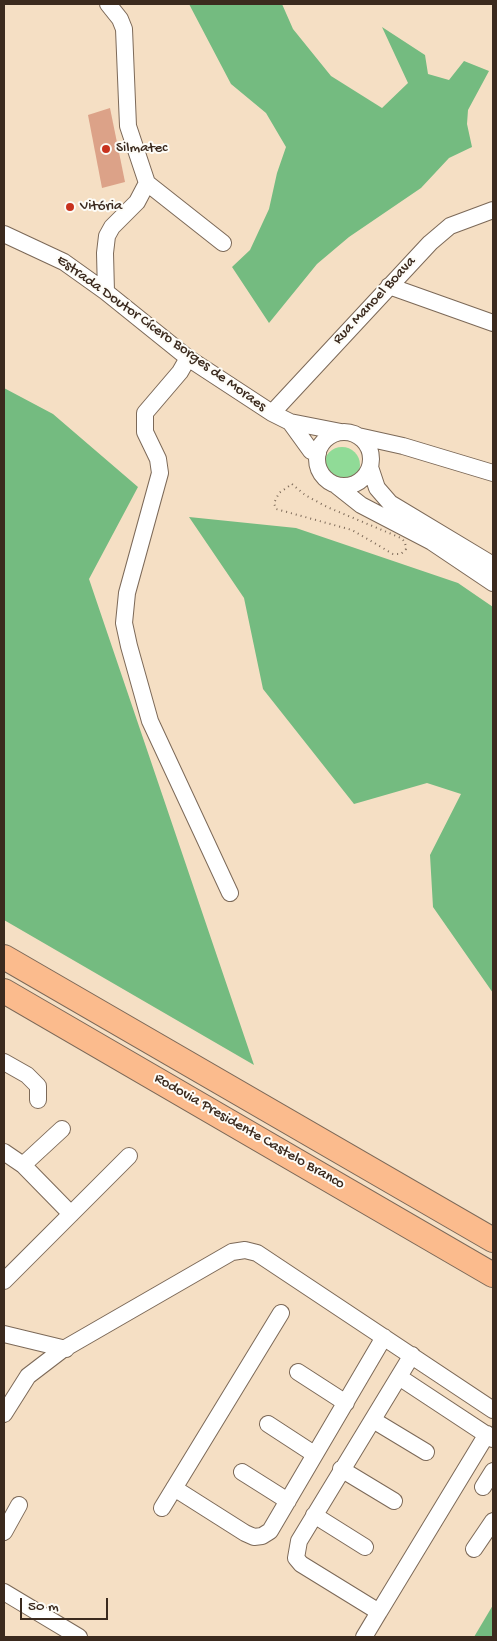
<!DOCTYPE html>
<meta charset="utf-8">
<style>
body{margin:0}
#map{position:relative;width:497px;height:1641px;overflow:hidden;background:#f5dfc4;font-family:"Gochi Hand",sans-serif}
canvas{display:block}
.frame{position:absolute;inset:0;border:5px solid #3b2a1e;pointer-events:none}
.scale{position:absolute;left:20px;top:1598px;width:88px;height:22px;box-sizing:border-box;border:2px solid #3b2a1e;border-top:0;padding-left:6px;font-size:15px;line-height:18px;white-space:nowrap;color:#3b2a1e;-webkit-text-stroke:4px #fdfcf7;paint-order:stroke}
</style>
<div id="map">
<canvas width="497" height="1641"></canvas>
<div class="frame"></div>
<div class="scale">50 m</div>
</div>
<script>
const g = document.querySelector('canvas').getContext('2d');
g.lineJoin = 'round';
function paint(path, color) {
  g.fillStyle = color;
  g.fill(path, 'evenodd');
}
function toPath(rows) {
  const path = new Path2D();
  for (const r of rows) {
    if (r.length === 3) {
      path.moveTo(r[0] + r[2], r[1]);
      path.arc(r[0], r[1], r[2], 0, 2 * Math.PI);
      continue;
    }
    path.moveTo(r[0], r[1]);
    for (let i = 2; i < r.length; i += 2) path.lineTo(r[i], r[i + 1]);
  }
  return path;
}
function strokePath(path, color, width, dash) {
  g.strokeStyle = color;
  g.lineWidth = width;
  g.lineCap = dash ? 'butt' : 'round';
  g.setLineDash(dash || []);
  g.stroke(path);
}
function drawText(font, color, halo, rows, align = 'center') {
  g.font = font + ' "Gochi Hand",sans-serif';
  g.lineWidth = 4;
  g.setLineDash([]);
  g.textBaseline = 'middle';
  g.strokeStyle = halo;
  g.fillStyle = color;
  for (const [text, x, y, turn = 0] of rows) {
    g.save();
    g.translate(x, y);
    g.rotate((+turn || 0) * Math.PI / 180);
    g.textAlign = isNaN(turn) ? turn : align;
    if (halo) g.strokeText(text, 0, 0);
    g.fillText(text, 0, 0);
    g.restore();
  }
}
paint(toPath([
 [342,465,18]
]), '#90db97');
paint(toPath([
 [189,4,282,4,293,29,331,76,382,108,408,83,382,27,425,55,428,74,449,80,464,61,489,71,468,110,467,124,472,147,449,158,421,188,349,237,317,264,269,323,232,267,250,250,269,209,277,173,286,147,266,113,231,84],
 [4,388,53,414,138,487,89,579,254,1065,4,920],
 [189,517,296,528,458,583,493,607,493,993,433,907,430,855,461,794,427,783,354,804,263,689,244,598],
 [493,1605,493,1637,474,1637]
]), '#74bb80');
paint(toPath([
 [110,108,125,182,102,188,88,115]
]), '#dca288');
const minor = toPath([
 [108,4,120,19,124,29,128,126,147,183,223,243],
 [4,234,64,262,106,292,188,358,272,413,290,422,341,432],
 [389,286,493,323],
 [106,292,105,253,107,236,112,227,137,202,147,183],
 [188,358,180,372,145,413,145,432,158,459,160,473,127,593,124,623,129,646,150,721,230,893],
 [272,413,430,243,450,226,493,210],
 [290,422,311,451,318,453],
 [344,459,27],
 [358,436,403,446,493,473],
 [370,467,377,488,390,503,493,565],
 [337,486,361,505,432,542,493,583],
 [4,1062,27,1075,38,1086,38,1100],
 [4,1152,23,1165,71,1214],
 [23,1165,62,1129],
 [4,1281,129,1156],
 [4,1334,66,1349],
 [412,1355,299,1541,296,1558,301,1564,379,1612,487,1434],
 [298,1372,346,1403],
 [399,1377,493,1439],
 [4,1414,28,1376,62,1350,232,1252,245,1250,257,1253,493,1410],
 [373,1420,426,1452],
 [268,1424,314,1454],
 [341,1469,394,1501],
 [242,1472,288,1501],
 [483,1487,493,1471],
 [174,1488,245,1533,254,1537,262,1536,270,1531,384,1337],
 [162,1508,281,1313],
 [314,1515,365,1547],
 [4,1532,19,1505],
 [474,1549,493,1521],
 [4,1592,79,1637],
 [364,1637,379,1612]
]);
const highway = toPath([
 [4,957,493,1240],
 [4,991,493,1275]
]);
strokePath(minor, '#7c6958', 18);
strokePath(highway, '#7c6958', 26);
strokePath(toPath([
 [292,484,305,495,327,507,401,538,405,542,406,549,401,554,393,554,352,530,276,509,274,503,279,493,292,484]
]), '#7c6958', 2, [1, 4]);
strokePath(minor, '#fff', 16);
strokePath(highway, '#fbbb8d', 24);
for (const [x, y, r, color] of [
 [106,149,5,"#c8321e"],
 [70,207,5,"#c8321e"]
]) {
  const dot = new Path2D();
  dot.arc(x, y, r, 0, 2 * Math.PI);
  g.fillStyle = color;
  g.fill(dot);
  strokePath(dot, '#fdfcf7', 2);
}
drawText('15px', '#3b2a1e', '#fdfcf7', [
 ["Silmatec",116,149],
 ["Vitória",80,207]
], 'left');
drawText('15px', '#3b2a1e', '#fdfcf7', [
 ["Rua Manoel Boava",375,301,-47],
 ["Estrada Doutor Cícero Borges de Moraes",161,334,36],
 ["Rodovia Presidente Castelo Branco",249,1132,30]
]);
</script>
